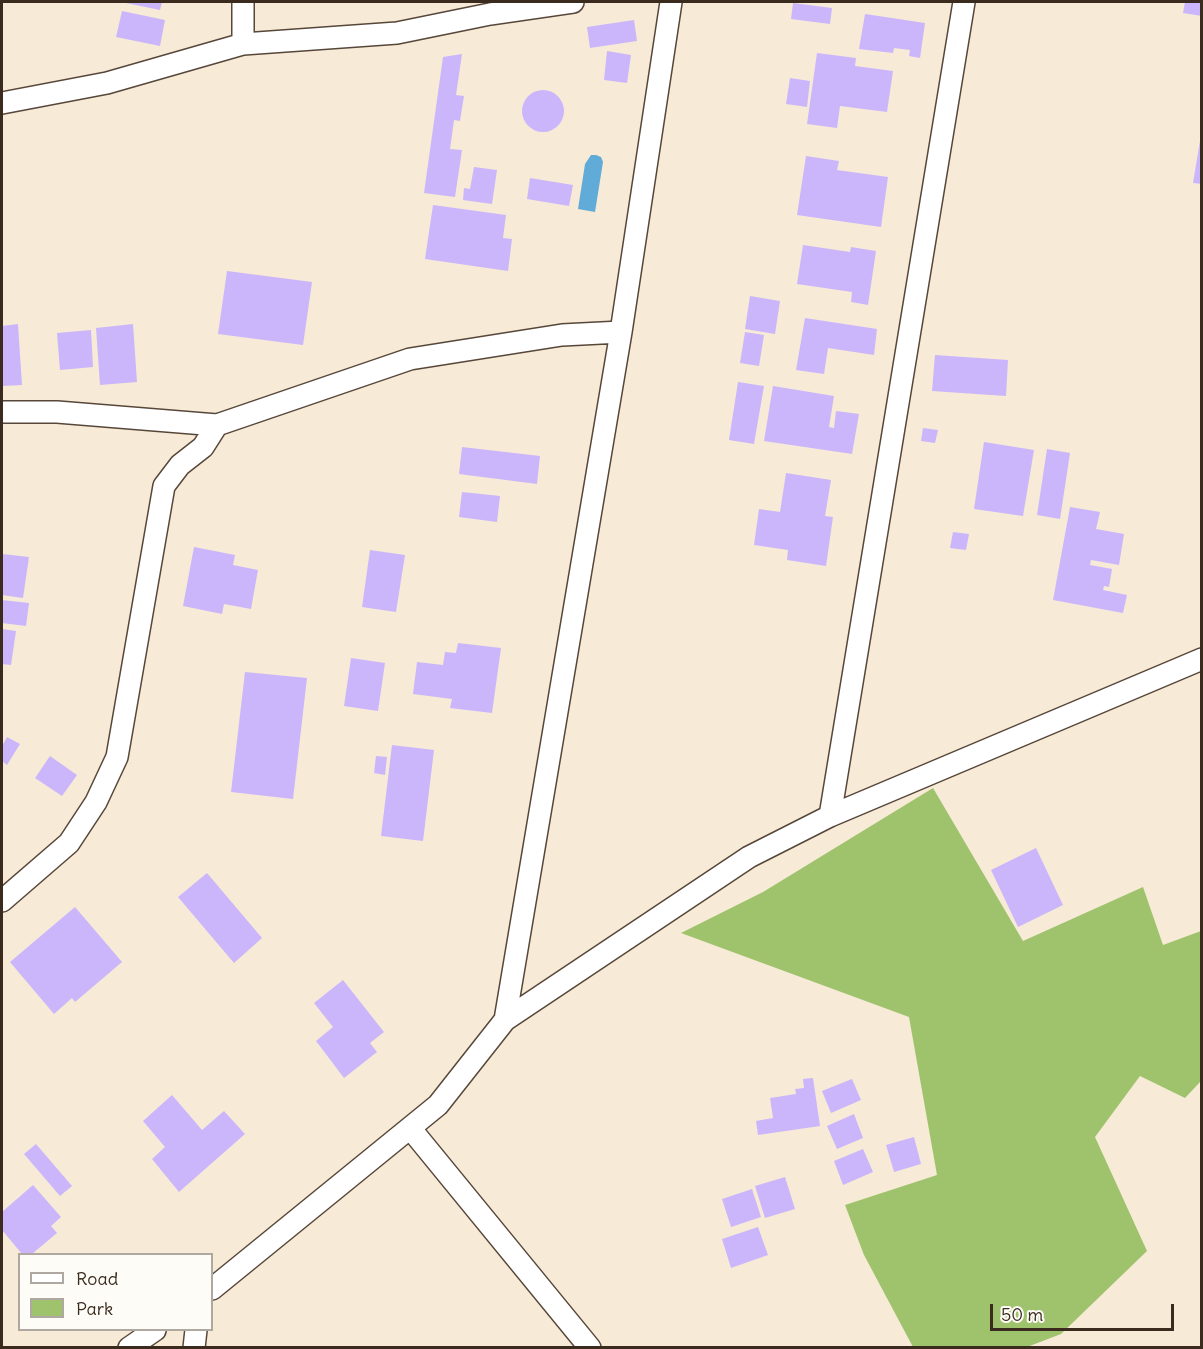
<!DOCTYPE html>
<style>
body{margin:0}
#map{position:relative;width:1203px;height:1349px;overflow:hidden;background:#f7ead6;font-family:Delius,sans-serif}
canvas{display:block}
.frame{position:absolute;inset:0;border:3px solid #3b2a1e;pointer-events:none}
.legend{position:absolute;left:18px;top:1253px;width:195px;height:78px;box-sizing:border-box;background:#fdfcf7;border:2px solid #afa8a0;margin:0;padding:8px 10px;list-style:none;font-size:18px;color:#3b2a1e}
.legend li{display:flex;align-items:center;gap:12px;height:30px}
.legend b{width:30px;border:2px solid #afa8a0}
.scale{position:absolute;left:990px;top:1304px;width:184px;height:27px;box-sizing:border-box;border:3px solid #3b2a1e;border-top:0;padding-left:8px;font-size:18px;line-height:21px;white-space:nowrap;color:#3b2a1e;-webkit-text-stroke:4px #fdfcf7;paint-order:stroke}
</style>
<div id="map">
<canvas width="1203" height="1349"></canvas>
<div class="frame"></div>
<ul class="legend">
<li><b style="height:8px;background:#fff"></b>Road</li>
<li><b style="height:16px;background:#9fc36d"></b>Park</li>
</ul>
<div class="scale">50 m</div>
</div>
<script>
const g = document.querySelector('canvas').getContext('2d');
g.lineJoin = 'round';
function paint(path, color) {
  g.fillStyle = color;
  g.fill(path, 'evenodd');
}
function toPath(rows) {
  const path = new Path2D();
  for (const r of rows) {
    if (r.length === 3) {
      path.moveTo(r[0] + r[2], r[1]);
      path.arc(r[0], r[1], r[2], 0, 2 * Math.PI);
      continue;
    }
    path.moveTo(r[0], r[1]);
    for (let i = 2; i < r.length; i += 2) path.lineTo(r[i], r[i + 1]);
  }
  return path;
}
function strokePath(path, color, width, dash) {
  g.strokeStyle = color;
  g.lineWidth = width;
  g.lineCap = dash ? 'butt' : 'round';
  g.setLineDash(dash || []);
  g.stroke(path);
}
paint(toPath([
 [933,788,1023,941,1143,887,1163,945,1201,931,1201,1081,1185,1098,1140,1076,1095,1137,1147,1251,1061,1334,1027,1347,913,1347,864,1255,845,1205,937,1175,909,1017,681,933,763,892]
]), '#9fc36d');
paint(toPath([
 [591,155,596,155,601,157,603,162,595,212,578,209,585,164]
]), '#60abd8');
paint(toPath([
 [121,2,162,2,160,10],
 [1185,2,1202,2,1202,16,1183,13],
 [793,3,832,8,830,24,791,19],
 [122,11,165,20,160,46,116,37],
 [865,14,925,23,920,58,909,56,910,50,894,48,893,53,859,49],
 [634,20,637,41,590,48,587,27],
 [607,51,631,55,627,83,604,80],
 [817,53,856,58,855,66,893,71,887,112,840,106,837,128,807,124],
 [462,54,456,95,464,96,460,121,454,120,450,149,462,150,455,197,424,193,443,57],
 [790,78,810,81,807,107,786,104],
 [543,111,21],
 [1200,141,1202,141,1202,184,1193,183],
 [806,156,839,161,837,170,888,177,881,227,797,215],
 [474,167,497,170,492,204,463,200,464,188,470,189],
 [530,178,573,185,569,206,527,199],
 [433,205,506,215,503,238,512,239,508,271,425,259],
 [803,245,850,252,851,247,876,251,868,305,851,302,852,292,797,284],
 [227,271,312,282,303,345,218,334],
 [750,296,780,301,775,334,745,329],
 [805,318,877,329,874,355,828,348,824,374,796,370],
 [18,324,22,385,2,386,2,326],
 [133,324,137,382,100,385,96,328],
 [91,330,93,367,60,370,57,333],
 [745,332,764,335,759,366,740,363],
 [935,355,1008,360,1006,396,932,391],
 [738,382,764,386,754,444,729,440],
 [773,386,834,396,829,427,834,428,836,411,859,414,852,454,764,441],
 [923,428,938,430,935,443,921,441],
 [984,442,1034,450,1023,516,974,509],
 [462,447,540,456,537,484,459,474],
 [1047,449,1070,453,1060,519,1037,515],
 [786,473,831,480,825,516,833,517,826,566,787,560,788,550,754,545,759,509,780,512],
 [462,492,500,496,497,522,459,517],
 [1070,507,1100,512,1096,529,1124,534,1119,565,1091,560,1090,565,1112,569,1109,587,1104,586,1103,590,1127,595,1123,613,1053,600],
 [953,532,969,534,966,550,950,548],
 [194,547,235,555,233,565,258,570,251,609,224,604,222,614,183,606],
 [370,550,405,555,396,612,362,607],
 [2,554,29,557,23,598,2,595],
 [2,600,29,603,26,626,2,623],
 [2,629,16,631,11,665,2,664],
 [458,643,501,648,492,713,450,708,452,699,413,694,417,662,443,665,445,652,456,653],
 [351,658,385,663,378,711,344,706],
 [245,672,307,678,293,799,231,792],
 [7,737,20,744,7,765,2,761,2,746],
 [392,745,434,750,423,841,381,836],
 [50,756,77,775,62,796,35,778],
 [376,756,387,757,385,775,374,773],
 [1036,848,1063,905,1018,927,991,870],
 [207,873,262,938,234,963,178,897],
 [75,907,122,962,75,1002,72,998,54,1014,10,962],
 [343,980,384,1032,370,1043,377,1052,344,1078,316,1041,333,1027,314,1003],
 [813,1078,820,1126,758,1135,756,1121,773,1118,770,1098,796,1094,795,1089,804,1088,803,1079],
 [852,1079,861,1100,831,1113,822,1091],
 [172,1095,202,1130,224,1111,245,1134,179,1192,152,1159,165,1147,143,1121],
 [854,1114,863,1138,837,1149,827,1126],
 [914,1137,921,1164,894,1172,886,1145],
 [36,1144,72,1186,60,1196,24,1154],
 [863,1149,873,1172,843,1185,834,1161],
 [785,1177,795,1209,765,1218,755,1186],
 [33,1185,61,1217,51,1226,57,1233,32,1254,22,1254,2,1230,2,1212],
 [752,1189,761,1217,731,1227,722,1199],
 [758,1227,768,1255,731,1268,722,1239]
]), '#cbb6fc');
const minor = toPath([
 [243,44,243,2],
 [2,103,107,83,243,44,397,33,490,14,573,2],
 [2,412,57,412,217,425],
 [830,816,964,2],
 [2,901,69,843,96,802,117,757,164,486,180,465,203,447,217,425,410,359,562,335,621,332],
 [505,1020,621,332,671,2],
 [410,1128,590,1348],
 [212,1289,438,1105,505,1020,749,857,830,816,1202,659],
 [129,1348,155,1330],
 [194,1348,196,1330]
]);
strokePath(minor, '#57473a', 24);
strokePath(minor, '#fff', 21);
</script>
